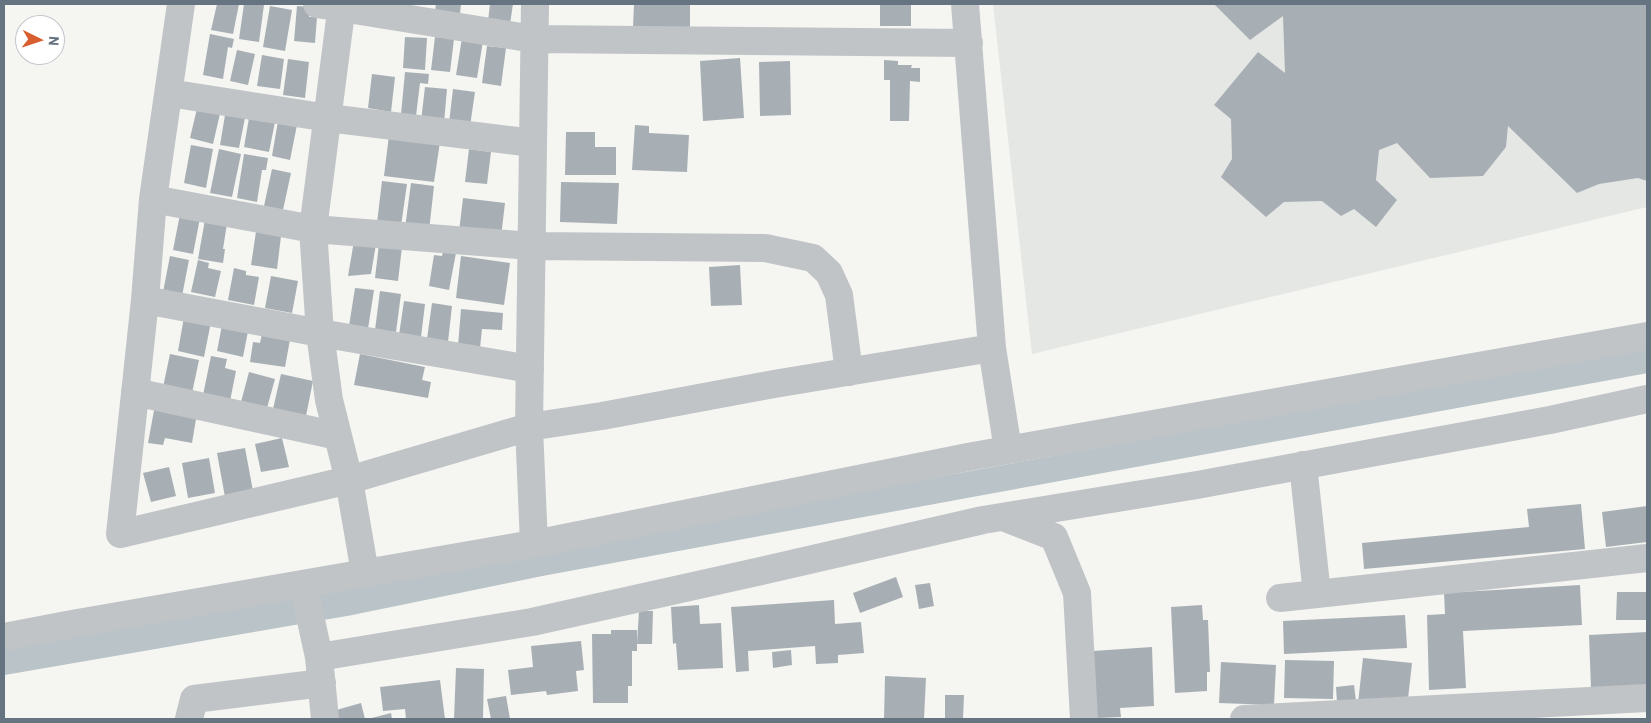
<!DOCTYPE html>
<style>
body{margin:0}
#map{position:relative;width:1651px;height:723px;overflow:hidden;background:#f5f5f2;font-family:Barlow,sans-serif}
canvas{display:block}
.frame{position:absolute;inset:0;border:5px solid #667481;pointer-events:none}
.north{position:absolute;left:15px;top:15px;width:50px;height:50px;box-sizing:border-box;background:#fff;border:1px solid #c2c7cd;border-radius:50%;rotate:94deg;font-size:14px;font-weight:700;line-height:20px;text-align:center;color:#667481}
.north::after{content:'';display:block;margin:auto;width:18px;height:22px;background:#d85e2f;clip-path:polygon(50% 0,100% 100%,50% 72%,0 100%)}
</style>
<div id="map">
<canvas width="1651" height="723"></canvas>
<div class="frame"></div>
<div class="north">N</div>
</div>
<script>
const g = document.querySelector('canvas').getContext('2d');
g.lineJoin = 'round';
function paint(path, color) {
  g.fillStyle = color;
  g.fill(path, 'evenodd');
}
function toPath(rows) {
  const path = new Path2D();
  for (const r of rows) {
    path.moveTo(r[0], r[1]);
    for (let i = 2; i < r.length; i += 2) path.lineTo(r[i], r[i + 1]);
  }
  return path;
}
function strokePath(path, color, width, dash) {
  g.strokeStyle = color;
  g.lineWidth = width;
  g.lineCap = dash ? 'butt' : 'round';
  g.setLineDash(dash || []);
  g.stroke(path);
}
paint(toPath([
 [993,4,1647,4,1647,207,1032,354]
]), '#e5e7e5');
strokePath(toPath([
 [4,662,346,603,541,563,1647,360]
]), '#bac4c8', 26);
paint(toPath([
 [217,4,239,4,233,34,211,30],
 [244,4,264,5,259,42,239,39],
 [436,4,461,4,460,14,435,11],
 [490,4,513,4,510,24,488,21],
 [634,4,690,4,690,28,633,27],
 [880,4,911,4,911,26,880,26],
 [1214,4,1647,4,1647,181,1638,178,1599,184,1577,193,1508,126,1506,147,1483,176,1430,178,1397,143,1379,150,1376,180,1397,200,1376,227,1354,209,1341,216,1322,201,1284,202,1266,217,1221,177,1232,159,1231,119,1214,105,1258,52,1285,73,1283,16,1250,40],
 [270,6,292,10,285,51,263,47],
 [297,6,310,7,309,17,317,17,315,43,294,41],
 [210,34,234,39,232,48,228,47,223,79,203,75],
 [405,37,427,38,425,70,403,68],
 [435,37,454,39,450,72,431,70],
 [462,38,483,41,477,78,456,75],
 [487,46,506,48,501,86,482,83],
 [237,50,255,54,248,85,230,81],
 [262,55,284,59,280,89,257,86],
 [740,58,744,118,703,121,700,61],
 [288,59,309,62,305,98,283,95],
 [884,60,898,61,898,65,912,65,911,68,920,68,920,82,910,81,909,121,890,121,890,80,884,80],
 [790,61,791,115,760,116,759,62],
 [405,72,429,74,428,84,420,83,416,116,401,114],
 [372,74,395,77,391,112,368,108],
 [425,87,447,89,444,123,421,121],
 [453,89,475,92,470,126,449,123],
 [199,100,222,105,213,144,190,138],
 [226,109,246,113,239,148,220,145],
 [250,112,276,117,269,152,244,147],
 [278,121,297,125,290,160,272,156],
 [635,125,649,126,649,133,689,135,687,172,632,170],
 [566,132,595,132,595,147,616,147,616,175,565,175],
 [389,135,440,142,434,182,384,176],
 [191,145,213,149,206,188,184,183],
 [219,149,241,154,232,197,210,193],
 [469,149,491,152,487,184,465,182],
 [244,154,268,158,266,170,262,170,257,202,237,198],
 [272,169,291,173,283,210,264,206],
 [382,181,407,184,401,226,377,223],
 [561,182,619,183,617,224,560,222],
 [411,183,434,186,429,231,405,228],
 [463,198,505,203,501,237,459,232],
 [181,209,201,213,193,254,173,250],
 [206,214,228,217,223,249,225,249,223,263,198,259],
 [257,225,282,228,277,269,251,265],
 [354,241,376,244,371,274,348,276],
 [379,244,402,247,398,281,375,278],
 [443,251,456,253,449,290,429,286,434,255,442,256],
 [170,256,189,260,182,296,163,292],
 [461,256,510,263,504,305,456,298],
 [198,260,209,263,208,268,221,271,215,297,191,292],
 [740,265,742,305,711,306,709,267],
 [234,268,246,271,246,275,259,277,254,305,228,300],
 [271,276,298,281,292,313,265,308],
 [355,288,374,290,368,329,349,326],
 [380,291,401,294,396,332,375,330],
 [404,301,425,304,421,337,399,335],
 [432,303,452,306,448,342,427,339],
 [461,309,503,313,502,330,482,329,480,348,458,346],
 [184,317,211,322,204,357,178,351],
 [223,320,249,326,243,357,217,351],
 [263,329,291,334,285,367,250,362,253,342,260,343],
 [170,354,199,360,191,398,162,392],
 [360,354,425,367,422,380,431,382,428,398,354,385],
 [211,356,227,359,225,368,236,371,229,406,202,400],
 [249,372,275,379,267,408,241,402],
 [281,374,313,381,306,416,273,409],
 [155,405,197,413,192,443,165,438,163,445,148,443],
 [282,438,289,467,261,472,255,444],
 [245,448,253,491,225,497,217,453],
 [209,458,215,493,188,498,182,463],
 [169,467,176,496,151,502,143,473],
 [1581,504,1585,549,1364,569,1362,543,1529,527,1527,509],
 [1647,506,1647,542,1606,547,1602,512],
 [896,577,903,597,860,613,853,593],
 [930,583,934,606,919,609,915,585],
 [1580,585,1582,625,1463,631,1466,688,1429,690,1427,615,1445,614,1444,593],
 [1617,592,1647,592,1647,620,1616,620],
 [834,600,835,624,861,622,864,653,838,655,838,663,816,664,815,646,748,651,749,671,736,672,731,607],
 [699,605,700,624,721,623,723,668,678,670,676,643,673,644,671,607],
 [1202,605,1203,620,1208,620,1210,672,1207,672,1207,691,1175,693,1171,607],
 [639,611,653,611,652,644,637,644],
 [1405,615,1407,648,1284,654,1283,621],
 [611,630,637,630,637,651,632,651,632,686,628,686,628,703,593,703,592,634,611,634],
 [1647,632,1647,687,1591,689,1589,635],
 [581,641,584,670,576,671,578,691,547,695,546,691,511,695,508,670,533,667,531,646],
 [1152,647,1154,706,1120,708,1121,717,1097,718,1093,651],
 [791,650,792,665,773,668,772,652],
 [1363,658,1412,663,1407,708,1358,703],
 [1285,660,1334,661,1333,699,1284,698],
 [1221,662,1276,665,1274,705,1219,703],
 [456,668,484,669,483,719,454,719],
 [885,676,926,678,924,719,884,719],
 [440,680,445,719,406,719,405,709,383,711,380,687],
 [1354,685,1356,701,1337,703,1336,687],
 [945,695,964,695,963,719,945,719],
 [506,696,510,719,491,719,487,699],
 [361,703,365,719,335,719,333,711],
 [391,713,392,719,368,719]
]), '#a8afb4');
strokePath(toPath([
 [181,4,153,199,145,300,120,534,349,480,329,400,320,333,313,229,342,4],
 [317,4,534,39,969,43],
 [169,93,328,118,533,143],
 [153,199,313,229,532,246,765,248,813,258,829,273,839,295,849,372],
 [145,300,320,333,530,369],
 [992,348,1008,450],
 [135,392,338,436],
 [1303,465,1317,594],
 [1003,517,1054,537,1077,593,1084,719],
 [534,544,529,427,535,4],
 [365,573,349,480,529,427,602,416,774,384,992,348,965,4],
 [303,584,319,657,325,719],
 [1280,598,1647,558],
 [4,637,72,624,544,542,968,457,1647,336],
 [319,657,532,622,761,571,983,520,1197,485,1550,420,1647,399],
 [189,719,194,699,322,683],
 [1244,719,1647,698]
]), '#c0c4c7', 28);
</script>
